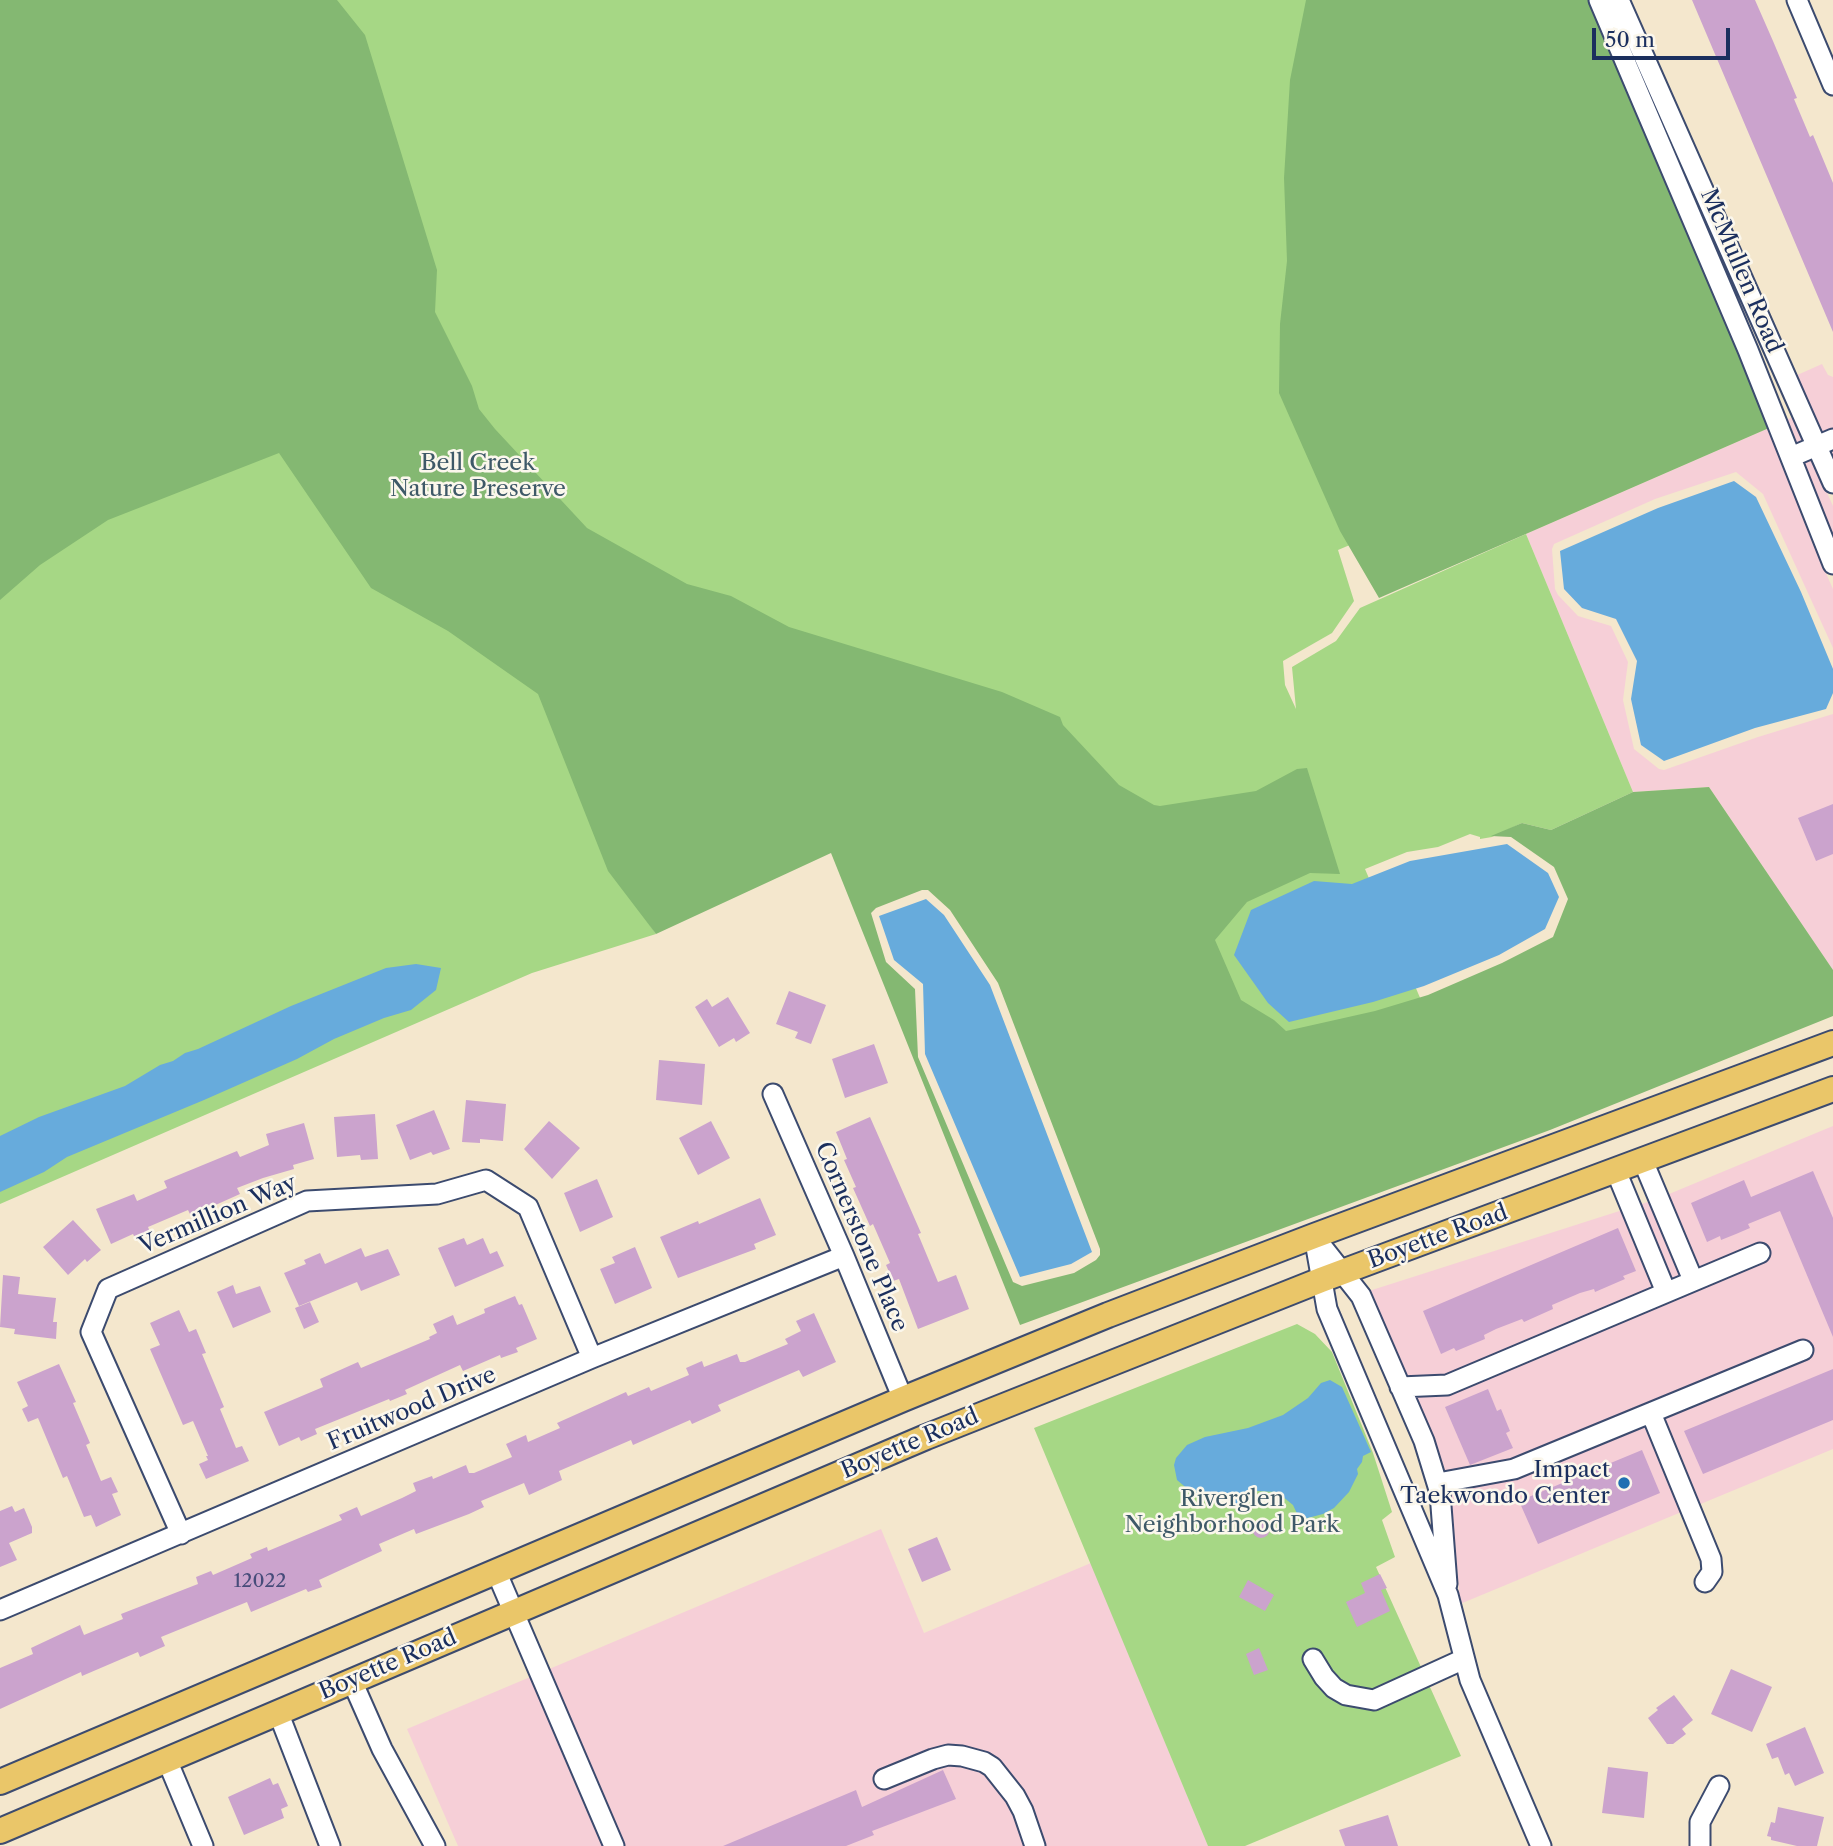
<!DOCTYPE html>
<style>
body{margin:0}
#map{position:relative;width:1833px;height:1846px;overflow:hidden;background:#f4e7cd;font-family:"Libre Caslon Text",serif}
canvas{display:block}
.scale{position:absolute;left:1592px;top:28px;width:138px;height:32px;box-sizing:border-box;border:4px solid #1b2f5e;border-top:0;padding-left:9px;font-size:21px;line-height:24px;white-space:nowrap;color:#1b2f5e;-webkit-text-stroke:5px #fbf7ec;paint-order:stroke}
</style>
<div id="map">
<canvas width="1833" height="1846"></canvas>
<div class="scale">50 m</div>
</div>
<script>
const g = document.querySelector('canvas').getContext('2d');
g.lineJoin = 'round';
function paint(path, color) {
  g.fillStyle = color;
  g.fill(path, 'evenodd');
}
function toPath(rows) {
  const path = new Path2D();
  for (const r of rows) {
    if (r.length === 3) {
      path.moveTo(r[0] + r[2], r[1]);
      path.arc(r[0], r[1], r[2], 0, 2 * Math.PI);
      continue;
    }
    path.moveTo(r[0], r[1]);
    for (let i = 2; i < r.length; i += 2) path.lineTo(r[i], r[i + 1]);
  }
  return path;
}
function strokePath(path, color, width, dash) {
  g.strokeStyle = color;
  g.lineWidth = width;
  g.lineCap = dash ? 'butt' : 'round';
  g.setLineDash(dash || []);
  g.stroke(path);
}
function drawText(font, color, halo, rows, align = 'center') {
  g.font = font + ' "Libre Caslon Text",serif';
  g.lineWidth = 5;
  g.setLineDash([]);
  g.textBaseline = 'middle';
  g.strokeStyle = halo;
  g.fillStyle = color;
  for (const [text, x, y, turn = 0] of rows) {
    g.save();
    g.translate(x, y);
    g.rotate((+turn || 0) * Math.PI / 180);
    g.textAlign = isNaN(turn) ? turn : align;
    if (halo) g.strokeText(text, 0, 0);
    g.fillText(text, 0, 0);
    g.restore();
  }
}
paint(toPath([
 [1822,364,1828,375,1833,377,1833,459,1795,376],
 [1793,417,1833,506,1833,542,1786,420],
 [1769,428,1812,542,1833,589,1833,648,1763,494,1736,472,1655,499,1554,544,1552,549,1555,589,1558,595,1578,616,1611,626,1628,662,1623,700,1634,749,1659,769,1664,770,1758,737,1833,714,1833,970,1709,787,1633,792,1526,534],
 [1833,1126,1833,1449,1460,1604,1453,1518,1444,1467,1369,1291,1657,1199],
 [881,1529,924,1633,1091,1563,1208,1846,458,1846,407,1729]
]), '#f6cfd7');
paint(toPath([
 [0,0,1561,0,1728,384,1338,550,1354,601,1332,633,1283,661,1285,685,1296,709,1292,667,1336,641,1360,608,1526,534,1633,792,1551,830,1522,823,1492,837,1480,839,1480,837,1470,834,1438,847,1407,852,1365,869,1465,1103,1134,1260,937,797,648,922,656,934,532,973,0,1204],
 [1297,1324,1315,1334,1332,1352,1373,1453,1392,1512,1382,1520,1395,1557,1376,1567,1461,1756,1245,1846,1208,1846,1034,1428]
]), '#a6d785');
paint(toPath([
 [0,0,337,0,365,35,437,270,435,312,472,386,479,409,495,429,587,528,687,584,731,596,789,627,1002,692,1060,717,1063,725,1119,785,1154,805,1160,806,1256,791,1297,769,1307,768,1340,874,1310,873,1247,902,1215,940,1241,1000,1274,1020,1286,1031,1375,1011,1428,995,1502,963,1553,937,1568,899,1554,867,1511,837,1491,836,1522,823,1551,830,1633,792,1709,787,1833,970,1833,1016,1550,1130,1020,1325,831,853,656,934,608,871,538,694,448,631,371,588,279,453,108,520,40,565,0,600],
 [922,890,928,890,950,910,998,983,1100,1249,1100,1255,1096,1260,1074,1273,1022,1286,1013,1282,918,1057,915,989,886,962,871,913,876,908],
 [1306,0,1588,0,1704,269,1769,428,1379,598,1340,531,1279,393,1280,324,1287,261,1284,178,1290,80]
]), '#84b872');
paint(toPath([
 [1734,481,1756,497,1801,592,1833,669,1833,693,1826,709,1755,728,1664,761,1641,745,1631,699,1637,661,1616,619,1582,608,1564,589,1560,551,1658,508],
 [1507,844,1548,873,1559,897,1545,929,1499,955,1424,986,1373,1002,1289,1022,1268,1003,1234,955,1251,910,1314,881,1352,884,1410,861],
 [926,899,944,915,990,985,1092,1252,1071,1264,1020,1277,925,1054,923,984,894,960,879,916],
 [416,964,441,968,436,990,411,1010,384,1018,334,1039,297,1059,204,1100,67,1157,44,1172,0,1192,0,1136,39,1117,125,1086,160,1065,173,1061,185,1053,198,1049,291,1006,386,968],
 [1330,1380,1342,1387,1371,1452,1363,1456,1362,1462,1357,1469,1358,1474,1349,1492,1334,1508,1323,1514,1300,1520,1293,1505,1277,1492,1255,1491,1243,1498,1233,1508,1223,1501,1190,1491,1177,1480,1174,1465,1176,1458,1187,1445,1205,1437,1248,1428,1283,1415,1308,1398,1321,1383]
]), '#67abdc');
paint(toPath([
 [1692,0,1755,0,1773,41,1797,98,1794,99,1810,137,1813,135,1833,183,1833,332],
 [1833,804,1833,854,1816,861,1798,818],
 [789,991,826,1005,811,1044,795,1038,798,1032,776,1024],
 [728,997,750,1033,736,1042,734,1038,719,1047,695,1007,707,999,712,1007],
 [874,1044,888,1083,845,1098,832,1059],
 [659,1060,705,1064,702,1105,656,1100],
 [466,1100,506,1104,503,1141,480,1139,480,1143,462,1142],
 [434,1110,450,1149,433,1155,431,1152,410,1160,396,1125],
 [375,1114,378,1159,361,1160,360,1155,337,1157,334,1117],
 [870,1117,921,1233,918,1234,938,1282,956,1275,969,1309,918,1329,899,1279,893,1281,886,1265,890,1263,873,1224,870,1226,853,1188,856,1187,844,1160,847,1159,836,1132],
 [549,1121,580,1148,552,1179,524,1149],
 [711,1121,730,1158,698,1175,679,1138],
 [304,1123,314,1159,293,1165,294,1169,263,1178,237,1188,240,1194,191,1216,188,1210,148,1227,150,1232,135,1238,133,1234,111,1244,96,1209,134,1194,137,1201,167,1188,164,1181,237,1151,240,1157,269,1145,266,1134],
 [1813,1171,1833,1218,1833,1337,1780,1211,1748,1224,1750,1228,1736,1234,1721,1240,1720,1236,1707,1242,1691,1203,1744,1180,1751,1197],
 [597,1179,613,1217,580,1232,564,1193],
 [760,1198,776,1235,754,1244,756,1249,678,1278,660,1237,698,1221,699,1224],
 [73,1220,101,1250,87,1262,85,1259,68,1275,43,1247],
 [1618,1228,1636,1271,1623,1276,1625,1279,1595,1292,1594,1289,1580,1293,1552,1305,1553,1309,1524,1322,1522,1319,1496,1329,1484,1335,1485,1339,1456,1351,1454,1348,1441,1354,1423,1311],
 [464,1238,467,1245,483,1238,490,1254,497,1251,504,1266,455,1287,438,1248],
 [635,1247,652,1288,615,1304,600,1269,615,1263,612,1257],
 [361,1248,365,1257,388,1249,400,1275,361,1291,357,1282,299,1306,284,1273,306,1264,304,1260,320,1253,325,1264],
 [3,1275,20,1277,18,1294,56,1298,53,1322,57,1322,56,1339,14,1334,15,1329,0,1327],
 [233,1285,236,1294,260,1286,271,1312,233,1328,217,1292],
 [515,1296,519,1305,522,1304,537,1339,516,1348,518,1352,501,1358,500,1355,463,1371,460,1365,405,1390,407,1394,390,1401,389,1399,315,1429,317,1434,301,1441,299,1437,279,1446,264,1412,323,1387,320,1379,358,1362,361,1368,430,1339,429,1337,437,1333,433,1324,453,1315,457,1325,485,1313,484,1309],
 [310,1302,319,1322,304,1329,295,1308],
 [179,1310,189,1332,196,1329,206,1353,202,1354,224,1407,220,1409,236,1448,242,1446,249,1461,206,1479,199,1464,208,1460,206,1456,208,1456,193,1421,183,1425,150,1349,160,1345,150,1323],
 [814,1313,836,1362,803,1377,799,1370,718,1405,721,1411,692,1424,690,1420,633,1445,631,1440,559,1471,562,1480,529,1495,524,1483,481,1501,484,1507,469,1514,416,1534,414,1529,379,1544,382,1551,319,1580,322,1587,308,1592,306,1589,251,1612,247,1602,161,1637,165,1646,140,1657,138,1652,82,1676,81,1672,0,1709,0,1668,33,1654,31,1648,80,1625,84,1635,123,1619,121,1614,198,1584,196,1577,211,1571,213,1575,252,1558,250,1554,267,1547,268,1551,316,1531,342,1520,339,1515,357,1507,361,1516,402,1498,416,1491,413,1483,432,1476,433,1479,466,1465,469,1473,474,1473,512,1457,506,1444,526,1435,528,1442,560,1428,557,1423,626,1392,628,1396,649,1387,651,1391,689,1375,686,1368,702,1361,704,1367,737,1354,740,1362,745,1362,788,1344,785,1339,801,1331,796,1321],
 [59,1364,76,1402,73,1403,90,1443,86,1445,101,1481,111,1477,118,1492,112,1494,121,1515,96,1527,91,1515,84,1517,67,1476,63,1478,38,1418,28,1422,22,1409,28,1406,17,1382],
 [1833,1369,1833,1420,1703,1474,1684,1431],
 [1488,1389,1497,1411,1501,1409,1510,1431,1506,1433,1513,1448,1470,1465,1445,1407],
 [1642,1450,1660,1493,1538,1544,1519,1501],
 [12,1506,15,1512,24,1508,32,1527,32,1533,9,1543,17,1560,0,1567,0,1511],
 [1261,1529,9],
 [937,1537,951,1570,922,1582,908,1549],
 [1380,1574,1387,1588,1381,1590,1390,1611,1357,1627,1346,1602,1365,1593,1361,1583],
 [1248,1580,1274,1595,1265,1611,1239,1597],
 [1259,1648,1268,1670,1254,1675,1246,1654],
 [1731,1669,1772,1687,1752,1732,1711,1714],
 [1674,1695,1693,1720,1682,1729,1686,1734,1673,1744,1667,1744,1648,1718,1658,1710,1656,1708],
 [1805,1727,1824,1773,1795,1786,1789,1773,1785,1775,1778,1757,1772,1759,1766,1744],
 [1608,1767,1648,1772,1644,1818,1602,1813],
 [943,1770,956,1799,872,1831,874,1835,846,1846,723,1846,856,1790,862,1807],
 [270,1778,273,1785,278,1783,288,1806,281,1809,284,1818,244,1835,228,1797],
 [1778,1807,1824,1817,1817,1846,1797,1846,1771,1840,1771,1837,1767,1836,1771,1822,1775,1823],
 [1388,1815,1398,1846,1345,1846,1339,1830]
]), '#cba3cd');
const minor = toPath([
 [1599,0,1748,350,1833,564],
 [1619,0,1833,483],
 [1797,0,1833,85],
 [1791,457,1833,439],
 [773,1094,844,1256,903,1399],
 [1643,1161,1693,1280],
 [1616,1171,1666,1292],
 [1314,1236,1327,1309,1448,1595,1470,1680,1541,1846],
 [1316,1239,1361,1296,1424,1441,1440,1493,1447,1584],
 [1400,1387,1447,1385,1760,1253],
 [1651,1413,1711,1559,1712,1572,1705,1582],
 [1438,1483,1514,1469,1803,1350],
 [181,1534,91,1332,108,1289,307,1201,437,1194,486,1180,528,1207,592,1358],
 [496,1571,614,1846],
 [0,1610,592,1358,844,1256],
 [1313,1659,1324,1677,1334,1688,1346,1695,1374,1700,1464,1659],
 [352,1681,382,1749,435,1846],
 [278,1712,330,1846],
 [167,1760,203,1846],
 [884,1779,933,1759,948,1755,962,1756,984,1762,992,1767,1015,1796,1023,1811,1035,1846],
 [1700,1846,1700,1822,1719,1786]
]);
const major = toPath([
 [0,1782,903,1399,1108,1315,1314,1236,1833,1043],
 [0,1831,926,1437,1321,1280,1833,1089]
]);
strokePath(minor, '#3c4b6f', 23);
strokePath(major, '#3c4b6f', 28);
strokePath(minor, '#fff', 19);
strokePath(major, '#eac669', 24);
for (const [x, y, r, color] of [
 [1624,1483,7,"#1f6fb2"]
]) {
  const dot = new Path2D();
  dot.arc(x, y, r, 0, 2 * Math.PI);
  g.fillStyle = color;
  g.fill(dot);
  strokePath(dot, '#fbf7ec', 2.5);
}
drawText('19px', '#474c7a', null, [
 ["12022",260,1582]
]);
drawText('23px', '#1b2f5e', '#fbf7ec', [
 ["McMullen Road",1741,271,67],
 ["Vermillion Way",218,1215,-23],
 ["Cornerstone Place",861,1237,67],
 ["Boyette Road",1438,1237,-20],
 ["Fruitwood Drive",412,1409,-23],
 ["Boyette Road",910,1444,-23],
 ["Boyette Road",388,1665,-23]
]);
drawText('23px', '#3e5968', '#fbf7ec', [
 ["Bell Creek",478,463],
 ["Nature Preserve",478,489],
 ["Riverglen",1232,1499],
 ["Neighborhood Park",1232,1525]
]);
drawText('23px', '#1b2f5e', '#fbf7ec', [
 ["Impact",1610,1470],
 ["Taekwondo Center",1610,1496]
], 'right');
</script>
